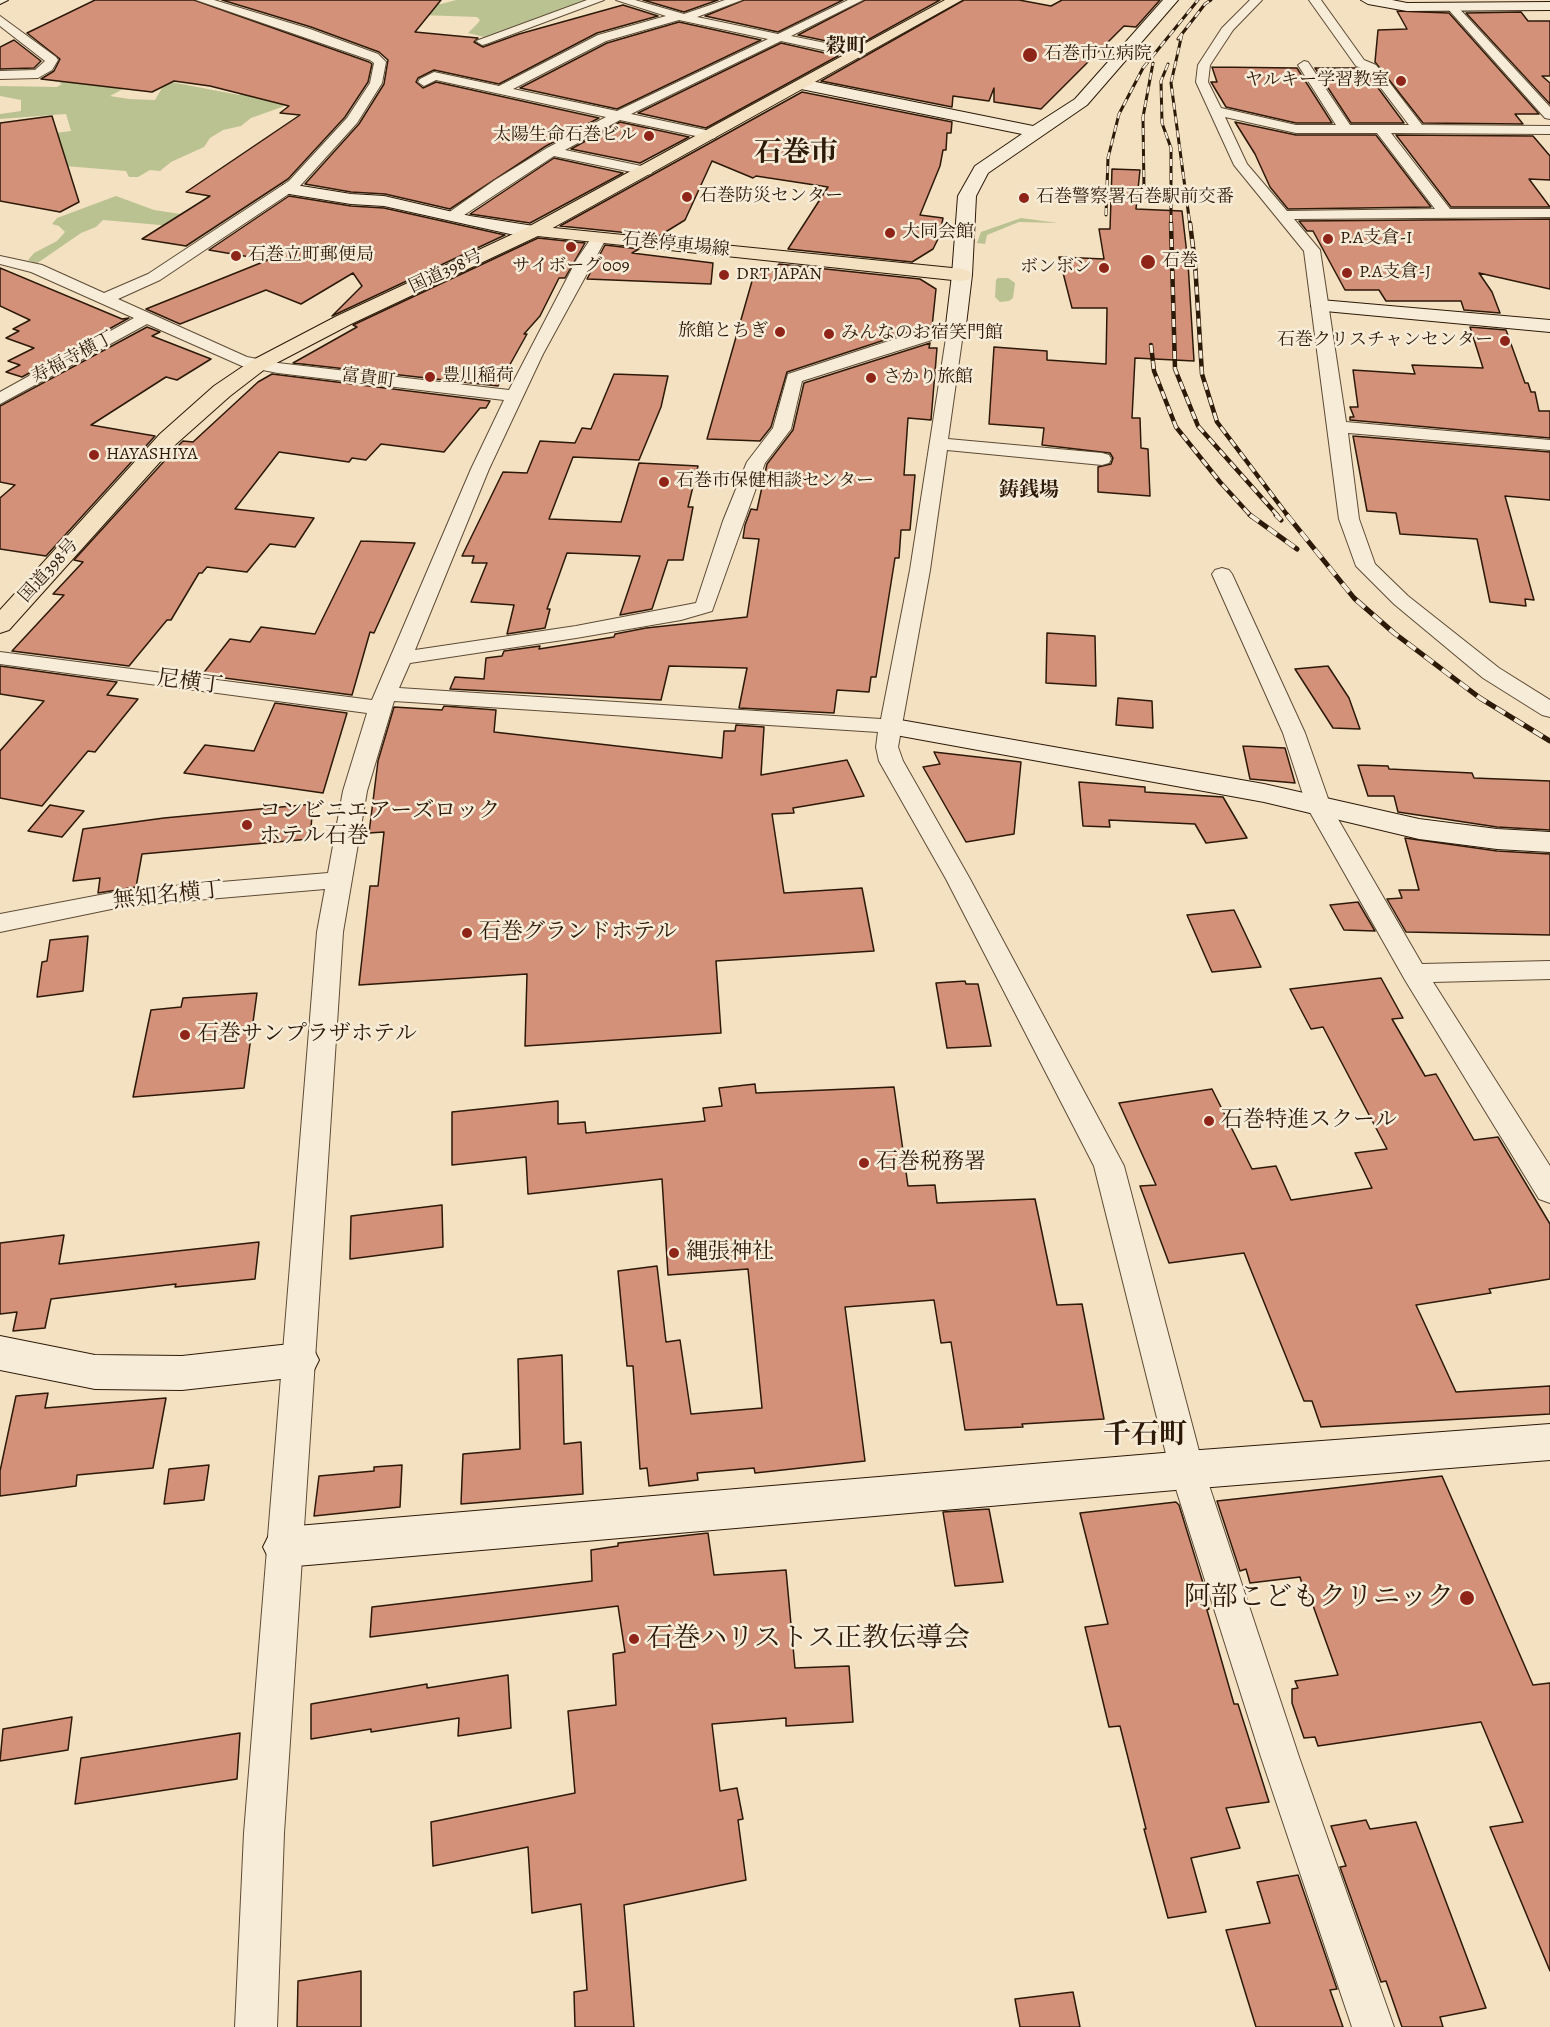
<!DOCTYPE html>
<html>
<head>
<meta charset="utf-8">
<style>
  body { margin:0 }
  canvas { display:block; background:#f3e1c1 }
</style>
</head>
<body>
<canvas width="1550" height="2027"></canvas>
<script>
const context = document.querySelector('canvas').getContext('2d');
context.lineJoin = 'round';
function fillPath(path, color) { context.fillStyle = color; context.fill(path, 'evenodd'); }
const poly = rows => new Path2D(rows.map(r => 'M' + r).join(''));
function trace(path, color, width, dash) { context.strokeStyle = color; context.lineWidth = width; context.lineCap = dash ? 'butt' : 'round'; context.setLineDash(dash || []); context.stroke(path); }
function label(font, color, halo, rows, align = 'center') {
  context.font = font + ' Alegreya,"Noto Serif JP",serif'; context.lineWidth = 5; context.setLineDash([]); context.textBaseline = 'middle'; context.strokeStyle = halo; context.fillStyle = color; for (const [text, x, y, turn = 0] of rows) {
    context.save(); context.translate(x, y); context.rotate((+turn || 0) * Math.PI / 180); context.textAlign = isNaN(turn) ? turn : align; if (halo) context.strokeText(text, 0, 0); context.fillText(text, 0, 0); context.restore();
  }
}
fillPath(poly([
  [456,0,589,0,484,37,468,33,478,23,480,20,477,17,421,15,413,6,441,4],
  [313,68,317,79,282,107,251,118,241,126,223,130,210,138,204,147,171,162,160,171,150,170,138,177,129,177,126,171,53,165,0,140,71,131,66,114,0,119,0,114,21,111,21,100,0,96,0,86,57,87,62,84,59,83,83,70,138,81,110,96,129,99,155,100,162,88,171,82,239,95],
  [116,196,154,210,194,216,171,226,103,220,96,227,81,233,36,264,28,260,34,253,57,241,65,232,59,226,52,224,57,218],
  [1021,218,1058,223,1019,222,987,235,985,244,977,243,981,232],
  [998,278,1008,278,1015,283,1013,298,1009,301,1000,302,995,297,996,280]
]), '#bbc292');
const building = poly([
  [95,0,194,0,369,62,372,64,368,82,345,117,288,179,186,246,142,239,210,196,186,192,300,115,280,113,289,106,210,86,174,81,152,92,41,79,54,71,60,59,27,33,95,0],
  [222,0,441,0,415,32,478,38,474,42,483,47,519,34,623,5,658,16,597,33,499,84,434,70,418,78,416,82,423,88,436,82,599,118,546,146,450,209,385,194,351,192,305,184,359,124,384,84,388,60,379,52,311,27,222,0],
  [643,0,718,0,684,12,643,0],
  [744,0,843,0,778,32,705,16,744,0],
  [865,0,940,0,855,47,798,35,865,0],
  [964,0,1019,0,1051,6,1062,0,1160,0,1136,27,1124,26,1041,109,994,102,994,88,989,101,953,96,952,107,821,81,964,0],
  [1397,11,1449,13,1539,114,1515,114,1523,124,1423,123,1375,62,1378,30,1407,29,1397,11],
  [1521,12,1528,21,1550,21,1550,76,1542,76,1550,83,1550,104,1466,13,1521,12],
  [679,22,761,40,617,109,520,88,607,43,679,22],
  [14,40,41,61,34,68,0,69,0,47,14,40],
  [781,43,838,56,706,128,638,113,781,43],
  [1212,67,1297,68,1332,123,1296,123,1226,107,1211,82,1217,82,1212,67],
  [1315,68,1356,68,1367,73,1404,123,1351,123,1315,68],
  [802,92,952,122,951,133,947,133,946,150,943,150,940,166,920,215,943,218,940,235,933,249,912,262,788,249,828,187,756,176,753,178,712,161,685,220,659,236,560,226,802,92],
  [52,116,79,202,60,212,0,201,0,123,52,116],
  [620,122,689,137,640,163,571,149,620,122],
  [1235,122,1296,135,1376,135,1431,207,1288,209,1270,187,1255,154,1235,122],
  [1396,135,1533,136,1550,156,1550,180,1529,179,1550,207,1451,207,1396,135],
  [554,158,623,173,530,223,470,214,554,158],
  [1112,169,1140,170,1136,209,1182,211,1188,263,1194,361,1135,358,1132,418,1140,418,1141,448,1148,449,1150,496,1098,492,1098,467,1111,464,1113,458,1110,453,1042,445,1044,428,989,424,994,347,1047,351,1047,360,1106,364,1107,308,1072,308,1059,257,1104,259,1099,229,1110,229,1112,169],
  [289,196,351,206,384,208,505,235,332,316,362,286,353,273,301,304,266,290,180,324,146,309,268,260,209,250,289,196],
  [1550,219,1550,289,1479,273,1492,292,1500,313,1464,310,1461,301,1386,301,1379,290,1345,290,1313,231,1307,231,1299,221,1550,219],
  [538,238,585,243,565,278,559,278,540,316,524,334,527,334,498,386,293,363,357,327,353,325,538,238],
  [605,245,639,249,632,253,713,263,711,284,587,279,605,245],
  [779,264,920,279,936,289,932,327,909,332,787,372,771,427,760,441,707,439,756,267,775,269,779,264],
  [0,268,122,319,129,318,22,377,6,372,20,365,8,361,34,348,6,338,19,331,13,329,30,320,0,306,0,268],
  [147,327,160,332,152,336,211,359,177,380,166,377,91,425,155,436,46,556,0,549,0,498,15,485,0,482,0,406,147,327],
  [1470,327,1506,330,1525,383,1528,383,1531,392,1535,392,1539,411,1550,411,1550,438,1350,420,1350,417,1354,417,1350,407,1358,407,1353,370,1415,374,1412,365,1483,368,1470,327],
  [930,343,929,348,937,348,931,420,908,418,904,475,915,475,910,530,901,530,899,558,895,558,876,677,871,677,869,692,837,690,834,713,739,708,747,668,669,666,661,700,450,689,455,677,484,679,486,658,502,656,504,651,540,646,539,649,614,637,615,634,646,628,747,617,759,539,743,538,745,525,751,509,757,510,767,464,793,430,804,383,930,343],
  [272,374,490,401,486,408,480,408,444,452,381,444,366,460,352,458,349,462,279,452,235,509,314,518,295,547,270,544,247,572,207,567,202,573,199,573,171,620,167,620,129,666,12,651,64,595,53,594,83,562,74,560,178,446,183,441,193,442,258,382,272,374],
  [614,374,668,376,661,407,639,460,573,457,549,519,621,522,639,463,698,466,688,507,693,507,683,560,668,560,652,609,620,615,640,556,567,553,547,609,550,609,545,628,507,634,514,605,471,602,487,563,472,563,474,556,462,556,503,472,527,473,540,441,575,443,582,428,591,429,614,374],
  [1353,436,1550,452,1550,500,1505,496,1534,600,1525,599,1526,606,1490,602,1477,539,1400,534,1396,513,1367,511,1353,436],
  [361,541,415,543,374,633,370,632,352,695,202,675,230,639,250,642,261,627,315,634,361,541],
  [1047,633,1095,636,1096,686,1046,683,1047,633],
  [0,666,117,682,107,695,138,699,95,752,88,751,42,806,0,798,0,751,44,701,0,694,0,666],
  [1328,666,1349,698,1360,729,1333,728,1295,669,1328,666],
  [1118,698,1152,701,1153,728,1116,725,1118,698],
  [275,703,347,713,323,793,184,773,205,745,254,751,275,703],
  [444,706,496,710,494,732,722,758,724,731,735,731,736,725,764,727,761,775,847,760,864,796,793,808,794,813,772,814,784,893,862,888,874,951,716,961,721,1033,525,1046,527,974,359,985,370,886,378,886,384,832,369,833,378,761,394,707,442,710,444,706],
  [1243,746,1285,748,1295,783,1250,779,1243,746],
  [934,752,1021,762,1014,834,966,842,923,767,940,764,934,752],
  [1358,765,1388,766,1389,769,1472,773,1474,778,1550,781,1550,830,1497,827,1398,812,1394,796,1368,796,1358,765],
  [1079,782,1145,787,1145,792,1223,797,1247,838,1206,843,1195,824,1109,820,1110,827,1083,826,1079,782],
  [313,804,310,839,142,854,136,887,98,893,100,878,73,881,83,829,164,818,313,804],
  [50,805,84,811,62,837,28,831,50,805],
  [1405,838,1497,851,1550,854,1550,935,1406,932,1387,899,1402,898,1399,890,1419,890,1405,838],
  [1358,902,1375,931,1344,930,1330,905,1358,902],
  [1234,910,1261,967,1212,972,1187,915,1234,910],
  [88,936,83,991,37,997,42,962,47,961,50,940,88,936],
  [1381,978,1403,1018,1392,1019,1425,1076,1436,1074,1474,1140,1498,1137,1550,1224,1550,1279,1489,1289,1491,1293,1416,1305,1456,1392,1550,1386,1550,1414,1321,1427,1312,1401,1304,1401,1244,1253,1169,1263,1140,1186,1156,1185,1119,1103,1212,1089,1252,1169,1276,1166,1291,1200,1372,1188,1355,1153,1387,1149,1323,1027,1311,1029,1290,989,1381,978],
  [965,981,966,984,978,984,991,1046,947,1048,936,983,965,981],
  [257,993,244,1088,133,1097,151,1010,181,1007,183,998,257,993],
  [755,1084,756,1093,894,1087,908,1186,935,1185,937,1203,1035,1199,1057,1305,1082,1304,1104,1419,1022,1424,1023,1427,965,1430,951,1342,941,1343,934,1300,845,1307,865,1461,755,1473,754,1468,697,1473,698,1480,649,1486,647,1468,640,1469,633,1366,627,1366,618,1271,657,1266,666,1342,680,1340,691,1414,762,1408,748,1269,668,1275,662,1179,528,1194,526,1157,452,1165,452,1112,558,1101,558,1124,585,1122,586,1133,705,1121,703,1108,722,1106,719,1088,755,1084],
  [442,1205,443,1247,350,1259,351,1216,442,1205],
  [64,1235,59,1264,259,1242,255,1279,175,1287,176,1284,51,1299,45,1328,13,1331,17,1312,0,1314,0,1243,64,1235],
  [562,1355,564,1444,581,1442,583,1494,461,1504,463,1454,520,1449,518,1359,562,1355],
  [48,1393,45,1408,166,1398,153,1468,77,1475,76,1486,0,1496,0,1471,16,1396,48,1393],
  [209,1465,204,1500,164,1504,169,1469,209,1465],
  [402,1465,400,1507,314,1516,319,1476,374,1471,374,1467,402,1465],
  [1442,1476,1533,1685,1550,1683,1550,1971,1490,1827,1523,1822,1481,1722,1318,1746,1315,1737,1304,1738,1292,1703,1292,1689,1298,1688,1295,1681,1338,1675,1311,1600,1307,1600,1300,1577,1250,1583,1246,1569,1240,1571,1217,1501,1442,1476],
  [1176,1502,1179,1505,1203,1583,1201,1583,1209,1609,1207,1610,1234,1704,1238,1704,1269,1802,1226,1808,1240,1848,1191,1858,1206,1912,1168,1918,1144,1829,1146,1829,1120,1726,1109,1727,1085,1627,1108,1624,1080,1513,1176,1502],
  [989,1509,1003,1582,955,1586,943,1512,989,1509],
  [708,1533,714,1575,786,1570,795,1668,849,1666,853,1722,786,1726,786,1718,712,1724,720,1791,737,1788,743,1819,738,1820,746,1880,624,1905,634,2027,575,2027,574,1992,587,1990,581,1904,532,1913,528,1847,433,1866,431,1822,575,1793,568,1711,616,1705,613,1654,625,1652,618,1606,370,1637,372,1607,592,1581,591,1550,618,1546,618,1543,708,1533],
  [508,1675,511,1728,458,1736,459,1718,371,1732,371,1729,311,1739,311,1704,427,1684,427,1688,508,1675],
  [72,1717,68,1750,0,1761,3,1729,72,1717],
  [240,1733,237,1779,75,1804,81,1758,240,1733],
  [1366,1820,1370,1829,1416,1822,1486,2008,1440,2017,1443,2027,1402,2027,1386,1981,1381,1982,1340,1867,1346,1866,1331,1826,1366,1820],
  [1298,1875,1337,1989,1330,1990,1343,2027,1256,2027,1226,1930,1270,1923,1257,1882,1298,1875],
  [361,1971,361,2027,297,2027,298,1981,361,1971],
  [1073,1992,1080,2027,1020,2027,1015,1999,1073,1992]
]);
fillPath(building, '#d39179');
trace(building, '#2d1908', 1.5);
const street = poly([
  [196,0,214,0,310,29,378,54,386,62,382,83,357,123,299,187,160,280,118,299,247,357,278,363,509,390,577,259,594,234,604,234,607,237,543,354,489,469,415,650,576,626,696,603,723,521,747,462,773,428,788,374,910,334,938,328,955,328,963,333,948,439,1102,453,1109,455,1111,459,1109,463,1102,465,947,450,930,570,898,747,903,761,970,879,1124,1166,1204,1470,1299,1757,1394,2027,1352,2027,1261,1757,1170,1470,1094,1166,946,879,879,761,876,747,878,732,394,701,367,791,343,932,284,1833,277,2027,235,2027,244,1833,317,932,325,889,126,906,0,932,0,914,126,890,328,873,343,791,367,713,0,664,0,652,372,700,471,469,504,400,278,373,242,366,147,324,0,404,0,392,134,318,31,272,0,264,0,256,42,265,104,293,148,274,289,181,347,118,370,83,374,63,370,60,196,0],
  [938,338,946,338,910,570,881,719,399,688,410,663,576,638,681,620,712,611,765,463,791,429,802,381,938,338],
  [587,0,604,0,486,44,482,45,476,41,587,0],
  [616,0,635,0,684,14,725,0,742,0,697,17,778,34,848,0,863,0,791,36,860,50,866,54,860,58,781,41,631,114,715,132,717,135,715,138,710,139,620,120,565,150,651,168,653,171,651,174,646,175,554,156,458,219,448,219,446,216,448,213,495,180,547,148,606,117,436,80,424,86,418,82,420,79,434,72,499,86,598,35,666,16,616,0],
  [679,20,768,39,617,111,513,89,606,41,679,20],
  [1250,0,1262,0,1233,30,1210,65,1208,82,1221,108,1296,125,1336,125,1298,65,1304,61,1308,62,1350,125,1409,125,1368,71,1356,66,1309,0,1321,0,1364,60,1376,65,1422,125,1550,126,1550,134,1391,133,1450,209,1550,209,1550,217,1294,219,1320,250,1346,422,1550,440,1550,450,1348,433,1359,519,1375,564,1408,596,1499,668,1550,700,1550,717,1542,715,1483,678,1394,604,1356,566,1339,519,1304,251,1234,165,1196,82,1198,65,1222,28,1250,0],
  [1225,117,1296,133,1377,133,1435,209,1287,211,1247,164,1225,117],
  [1452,4,1456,5,1550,107,1550,119,1545,118,1448,9,1446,7,1452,4],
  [0,16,56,57,58,60,52,70,38,78,0,79,0,71,35,70,45,61,0,26,0,16],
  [1222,568,1229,570,1232,574,1305,733,1331,807,1422,964,1550,961,1550,979,1433,982,1550,1166,1550,1203,1539,1199,1405,980,1307,807,1283,733,1212,574,1215,570,1222,568]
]);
const secondary = poly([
  [0,0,8,0,0,4,0,0],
  [1163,0,1178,0,1087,105,988,173,976,196,972,275,965,333,962,337,948,337,945,333,952,275,958,196,975,166,1022,134,801,89,793,84,801,79,1033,126,1075,99,1163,0],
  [1361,0,1392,0,1407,3,1550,2,1550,10,1407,11,1368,4,1361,0],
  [289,184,351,194,384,196,470,216,534,226,540,227,543,231,540,235,534,236,510,234,384,206,351,204,283,193,280,189,283,185,289,184],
  [1321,300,1550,320,1550,332,1314,310,1311,306,1314,302,1321,300],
  [889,718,1264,784,1419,819,1497,829,1550,832,1550,852,1497,849,1419,839,1264,802,879,732,875,726,879,720,889,718],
  [0,1336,95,1355,182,1356,299,1343,313,1348,319,1360,313,1372,299,1377,182,1390,95,1389,0,1370,0,1336],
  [1550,1424,1550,1460,1187,1489,285,1567,270,1561,263,1547,270,1533,285,1527,1187,1451,1550,1424]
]);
const primary = poly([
  [534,226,962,269,969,271,972,275,969,279,962,281,528,235,525,231,528,227,534,226]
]);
const highway = poly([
  [945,0,962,0,540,235,351,324,265,369,230,396,176,444,9,630,0,633,0,610,160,434,214,386,251,361,337,316,528,227,945,0]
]);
trace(street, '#5e4b36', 2);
trace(secondary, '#2d1908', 2);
trace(primary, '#2d1908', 2);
trace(highway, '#2d1908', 2);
fillPath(street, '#f7ecd7');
fillPath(secondary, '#f7ecd7');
fillPath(primary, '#f3e1c1');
fillPath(highway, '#f3e1c1');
const railFar2 = poly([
  [1182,34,1171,83,1190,225],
  [1178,39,1205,4,1211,0],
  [1168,64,1161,81,1162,123,1171,148,1171,225],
  [1144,191,1143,117,1153,63],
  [1106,215,1108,158,1119,114,1143,68,1198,0]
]);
const railFar1 = poly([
  [1171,223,1175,369,1198,426,1278,516],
  [1190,223,1195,263,1202,374,1217,422,1288,516],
  [1151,345,1154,371,1176,427,1220,482,1251,516]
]);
const rail = poly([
  [1250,515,1297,549],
  [1276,515,1281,520],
  [1287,515,1354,598,1394,633,1480,698,1550,741]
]);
trace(railFar2, '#2d1908', 3);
trace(railFar1, '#2d1908', 4.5);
trace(rail, '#2d1908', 5);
trace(railFar2, '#f7ecd7', 2, [7]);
trace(railFar1, '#f7ecd7', 3, [8]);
trace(rail, '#f7ecd7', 4, [11]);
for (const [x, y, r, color] of [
  [1030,55,8,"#8f2418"],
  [1401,81,6,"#8f2418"],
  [649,136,6,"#8f2418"],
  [687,197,6,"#8f2418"],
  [1024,198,6,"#8f2418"],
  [890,233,6,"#8f2418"],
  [1328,239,6,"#8f2418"],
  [571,247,6,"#8f2418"],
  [236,256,6,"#8f2418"],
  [1148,262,8,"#8f2418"],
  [1104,268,6,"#8f2418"],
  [1347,273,6,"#8f2418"],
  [724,275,6,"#8f2418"],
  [780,332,6,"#8f2418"],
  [829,334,6,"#8f2418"],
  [1505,341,6,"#8f2418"],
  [430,377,6,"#8f2418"],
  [871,378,6,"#8f2418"],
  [94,455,6,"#8f2418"],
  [664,482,6,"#8f2418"],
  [247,825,6,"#8f2418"],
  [467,933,6,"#8f2418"],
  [185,1035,6,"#8f2418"],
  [1209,1121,6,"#8f2418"],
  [864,1163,6,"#8f2418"],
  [674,1253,6,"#8f2418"],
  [1467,1598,8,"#8f2418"],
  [634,1639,6,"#8f2418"]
]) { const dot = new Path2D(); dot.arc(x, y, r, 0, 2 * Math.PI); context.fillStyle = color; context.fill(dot); trace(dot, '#f7ecd7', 2); }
label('18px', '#2d1908', '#f7ecd7', [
  ["石巻市立病院",1044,55],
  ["ヤルキー学習教室",1389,81,"right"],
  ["太陽生命石巻ビル",637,136,"right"],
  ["石巻防災センター",699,197],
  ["石巻警察署石巻駅前交番",1036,198],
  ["大同会館",902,233],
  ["P.A支倉-I",1340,239],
  ["石巻立町郵便局",248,256],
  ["石巻",1162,262],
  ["サイボーグ009",571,267,"center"],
  ["ボンボン",1092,268,"right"],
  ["P.A支倉-J",1359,273],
  ["DRT JAPAN",736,275],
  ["旅館とちぎ",768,332,"right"],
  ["みんなのお宿笑門館",841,334],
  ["石巻クリスチャンセンター",1493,341,"right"],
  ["豊川稲荷",442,377],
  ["さかり旅館",883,378],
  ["HAYASHIYA",106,455],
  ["石巻市保健相談センター",676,482]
], 'left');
label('18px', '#2d1908', '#f7ecd7', [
  ["石巻停車場線",676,245,6],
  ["国道398号",446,272,-25],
  ["寿福寺横丁",73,358,-28],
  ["富貴町",368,379,7],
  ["国道398号",49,571,-48]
]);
label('bold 20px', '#2d1908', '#f7ecd7', [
  ["穀町",846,47],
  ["鋳銭場",1029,491]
]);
label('22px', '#2d1908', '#f7ecd7', [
  ["尼横丁",190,683,7],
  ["無知名横丁",168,896,-6]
]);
label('22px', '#2d1908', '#f7ecd7', [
  ["コンビニエアーズロック",259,812],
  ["ホテル石巻",259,837],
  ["石巻グランドホテル",479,933],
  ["石巻サンプラザホテル",197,1035],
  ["石巻特進スクール",1221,1121],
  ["石巻税務署",876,1163],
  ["縄張神社",686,1253]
], 'left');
label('27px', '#2d1908', '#f7ecd7', [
  ["阿部こどもクリニック",1454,1598],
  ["石巻ハリストス正教伝導会",646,1639,"left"]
], 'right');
label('bold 28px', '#2d1908', '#f7ecd7', [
  ["石巻市",796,154]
]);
label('bold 28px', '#2d1908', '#f7ecd7', [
  ["千石町",1145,1436]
]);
</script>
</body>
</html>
